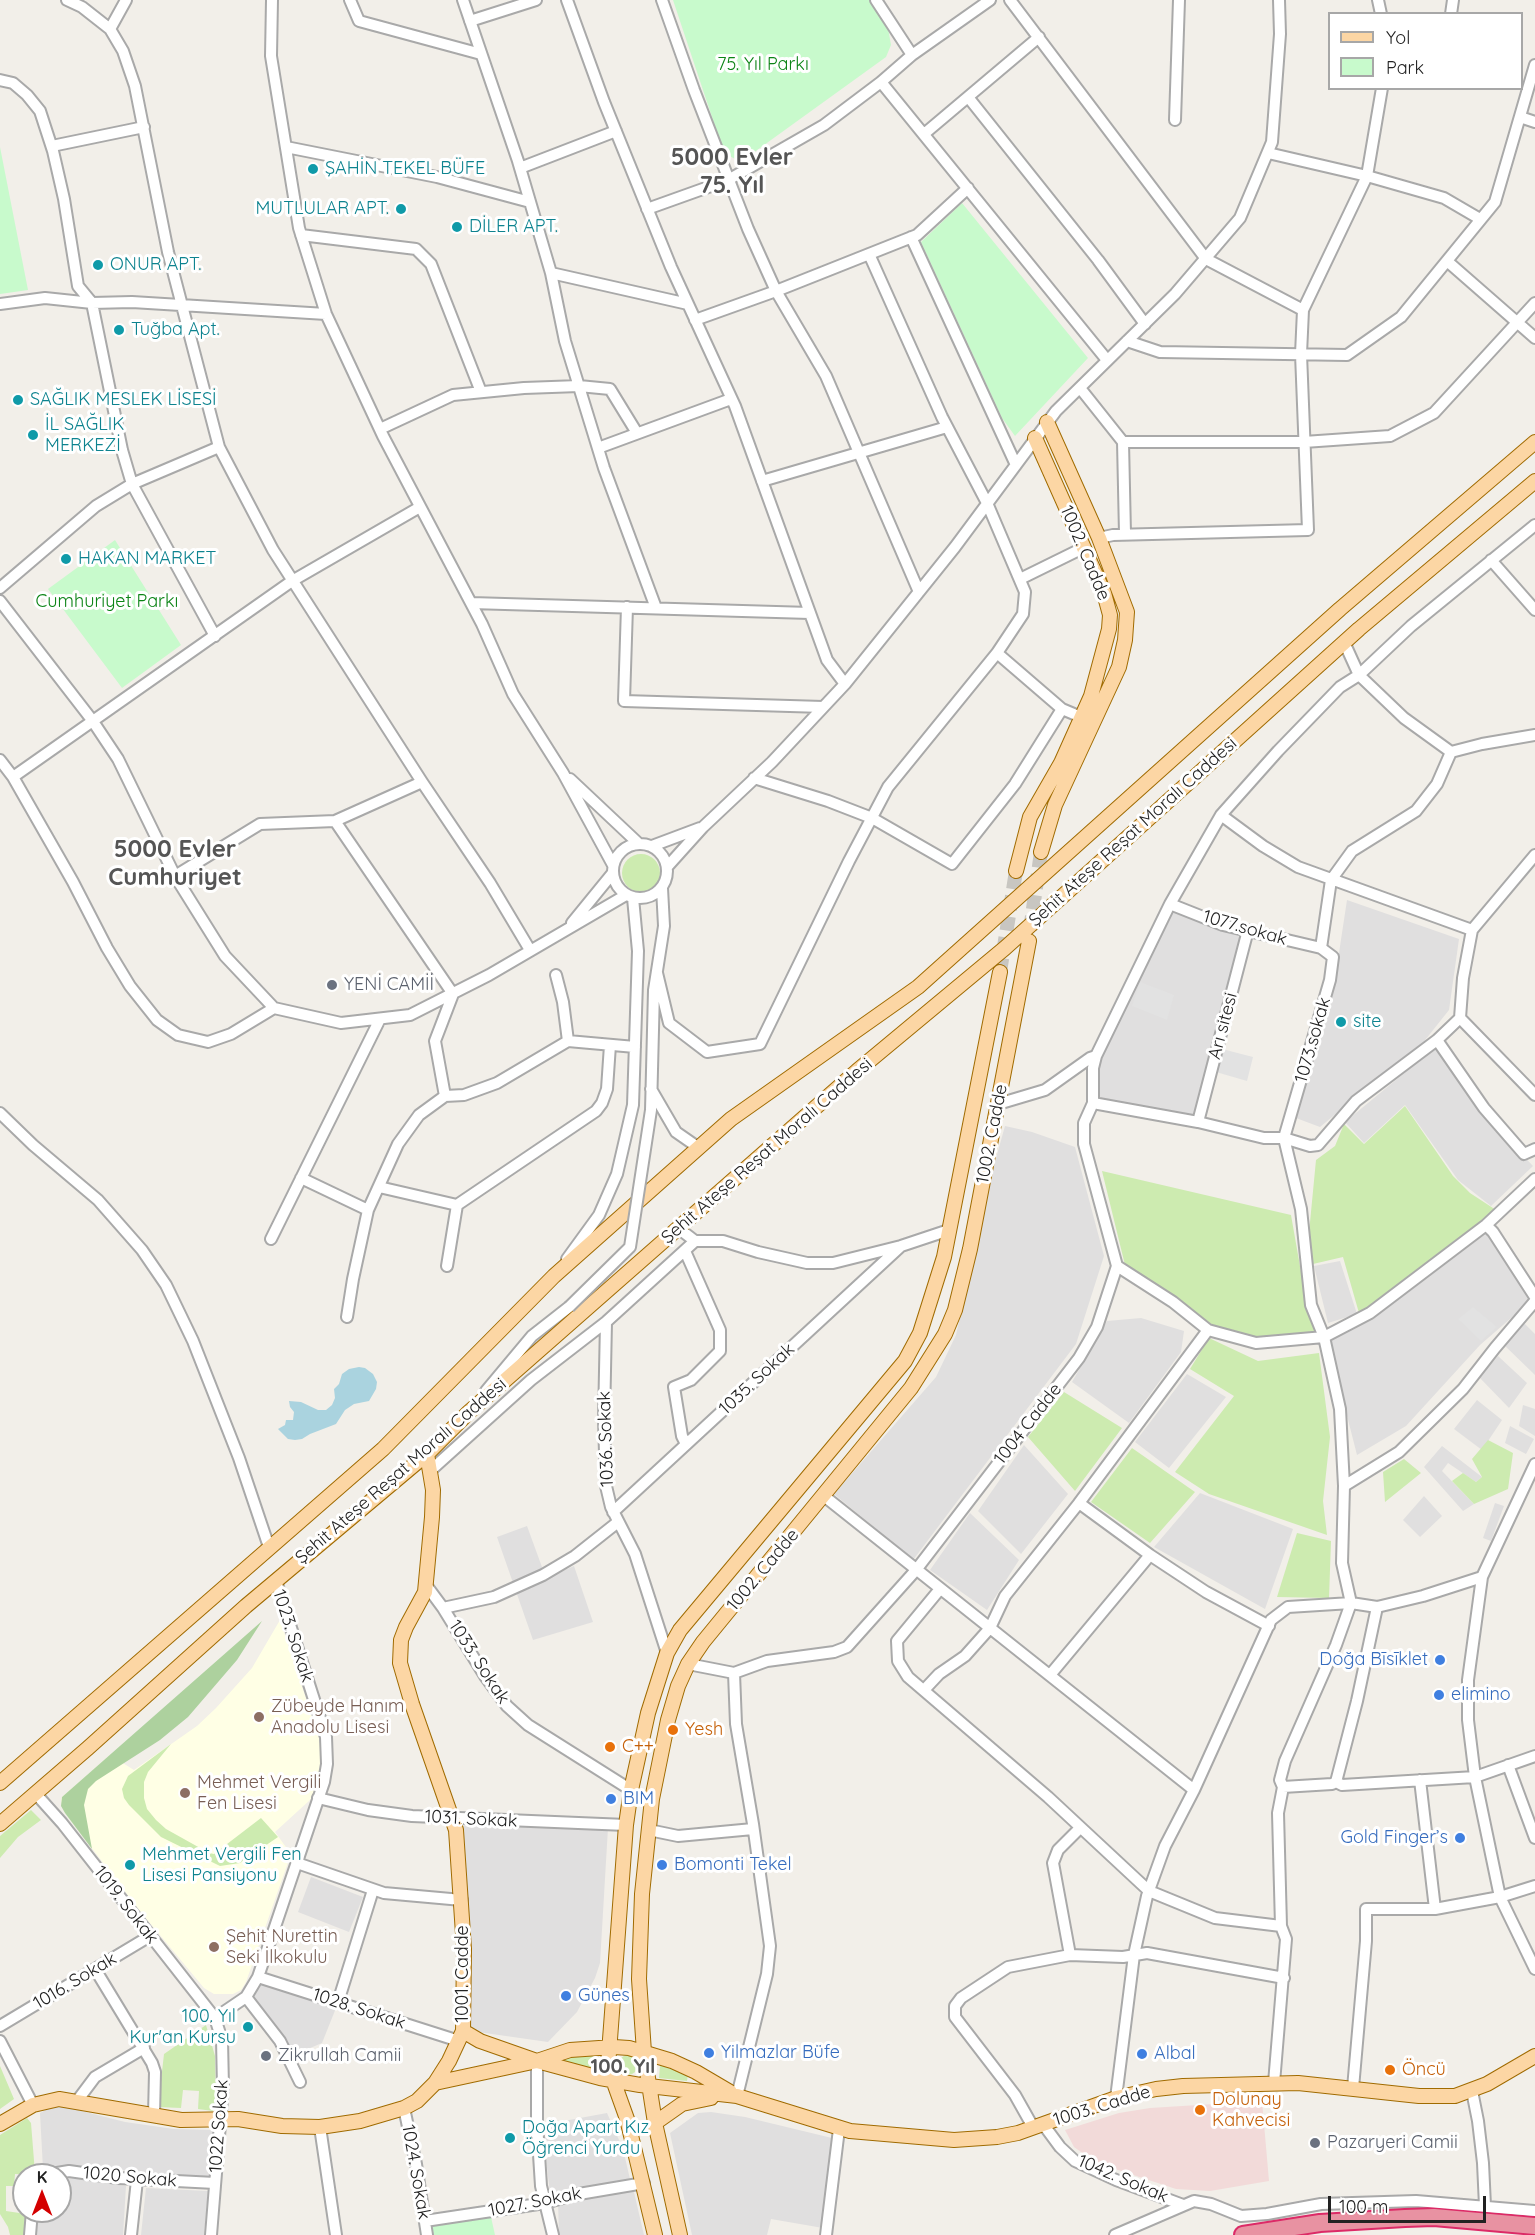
<!DOCTYPE html>
<html>
<head>
<meta charset="utf-8">
<style>
  body { margin:0 }
  #map { position:relative; width:1535px; height:2235px; overflow:hidden; background:#f2efe9; font-family:Quicksand,sans-serif }
  canvas { display:block }
  .legend { position:absolute; left:1328px; top:12px; width:195px; height:78px; box-sizing:border-box; background:#fff; border:2px solid #a7a7a7; margin:0; padding:8px 10px; list-style:none; font-size:18px; color:#222 }
  .legend li { display:flex; align-items:center; gap:12px; height:30px }
  .legend b { width:30px; border:2px solid #a7a7a7 }
  .north { position:absolute; left:12px; top:2163px; width:60px; height:60px; box-sizing:border-box; background:#fff; border:2px solid #a7a7a7; border-radius:50%; rotate:0deg; font-size:16px; font-weight:700; line-height:24px; text-align:center; color:#222 }
  .north::after { content:''; display:block; margin:auto; width:21px; height:27px; background:#d40000; clip-path:polygon(50% 0,100% 100%,50% 72%,0 100%) }
  .scale { position:absolute; left:1328px; top:2196px; width:158px; height:27px; box-sizing:border-box; border:3px solid #222; border-top:0; padding-left:8px; font-size:18px; line-height:21px; white-space:nowrap; color:#222; -webkit-text-stroke:4px #fff; paint-order:stroke }
</style>
</head>
<body>
<div id="map">
<canvas width="1535" height="2235"></canvas>
<ul class="legend">
<li><b style="height:8px;background:#fcd6a4"></b>Yol</li>
<li><b style="height:16px;background:#c8facc"></b>Park</li>
</ul>
<div class="north">K</div>
<div class="scale">100 m</div>
</div>
<script>
const context = document.querySelector('canvas').getContext('2d');
context.lineJoin = 'round';
function fillPath(path, color) { context.fillStyle = color; context.fill(path, 'evenodd'); }
const poly = rows => new Path2D(rows.map(r => 'M' + r).join(''));
function trace(path, color, width, dash) { context.strokeStyle = color; context.lineWidth = width; context.lineCap = dash ? 'butt' : 'round'; context.setLineDash(dash || []); context.stroke(path); }
function label(font, color, halo, rows, align = 'center') {
  context.font = font + ' Quicksand,sans-serif'; context.lineWidth = 6; context.setLineDash([]); context.textBaseline = 'middle'; context.strokeStyle = halo; context.fillStyle = color; for (const [text, x, y, turn = 0] of rows) {
    context.save(); context.translate(x, y); context.rotate((+turn || 0) * Math.PI / 180); context.textAlign = isNaN(turn) ? turn : align; if (halo) context.strokeText(text, 0, 0); context.fillText(text, 0, 0); context.restore();
  }
}
fillPath(poly([
  [1347,900,1459,939,1449,1010,1418,1049,1391,1068,1320,1127,1296,1118,1316,1040,1334,986],
  [1170,904,1248,930,1198,1122,1093,1103,1093,1068],
  [1437,1046,1494,1125,1533,1166,1491,1206,1458,1180,1405,1105,1364,1143,1345,1122],
  [1005,1126,1032,1132,1075,1147,1104,1256,1076,1344,913,1560,834,1494,936,1377,956,1335,977,1240,984,1201],
  [1485,1228,1533,1299,1480,1345,1406,1426,1357,1455,1327,1337],
  [1340,1261,1357,1314,1328,1323,1314,1266],
  [1141,1318,1184,1331,1181,1352,1129,1423,1072,1382,1107,1321],
  [1522,1321,1535,1334,1535,1375,1503,1344],
  [1498,1356,1527,1383,1509,1408,1479,1377],
  [1187,1374,1226,1397,1169,1468,1135,1442],
  [1477,1400,1502,1420,1482,1450,1454,1429],
  [1523,1405,1535,1409,1535,1436,1519,1426],
  [1510,1426,1534,1439,1526,1454,1505,1443],
  [1024,1445,1068,1494,1021,1554,978,1511],
  [1442,1446,1482,1477,1476,1482,1448,1463,1442,1471,1474,1504,1463,1511,1424,1467],
  [1200,1493,1293,1529,1265,1609,1154,1547],
  [1424,1496,1442,1516,1420,1537,1403,1520],
  [1495,1503,1504,1506,1491,1541,1483,1538],
  [970,1513,1019,1560,987,1610,930,1570],
  [527,1526,546,1578,574,1566,593,1622,533,1640,497,1537],
  [459,1826,608,1828,600,1963,595,1978,577,2012,548,2042,471,2031,471,1938],
  [311,1877,363,1897,349,1932,298,1912],
  [262,1982,336,2008,322,2043,296,2054,251,1998],
  [62,2106,125,2122,174,2129,214,2130,211,2177,62,2166,43,2169,40,2113,49,2108],
  [711,2112,745,2117,832,2138,823,2228,771,2219,767,2235,692,2235,670,2133,698,2113],
  [607,2113,623,2149,630,2179,550,2193,542,2125],
  [71,2178,126,2186,123,2235,36,2235,39,2211,60,2211,60,2179],
  [146,2188,208,2191,204,2235,141,2235],
  [633,2188,644,2235,559,2235,558,2202]
]), '#e0dfdf');
fillPath(poly([
  [1262,2101,1269,2181,1210,2191,1176,2189,1109,2167,1091,2159,1074,2147,1065,2130,1119,2113,1150,2108]
]), '#f2dad9');
fillPath(poly([
  [280,1620,319,1738,323,1764,321,1781,310,1800,275,1832,291,1854,246,1982,241,1990,233,1994,214,1994,204,1988,140,1911,65,1813,61,1801,62,1797,110,1755,134,1770,197,1726,216,1708,252,1668]
]), '#ffffe5');
fillPath(poly([
  '622 873a19 19 0 1 1 38 0a19 19 0 1 1-38 0Z',
  [1405,1106,1453,1176,1470,1193,1496,1210,1457,1240,1431,1262,1359,1313,1343,1257,1313,1264,1308,1243,1316,1160,1335,1146,1344,1124,1364,1144],
  [1102,1171,1291,1215,1307,1306,1317,1332,1255,1337,1217,1328,1125,1265],
  [1209,1338,1258,1361,1319,1353,1330,1437,1323,1501,1327,1535,1209,1494,1175,1472,1234,1396,1190,1369],
  [1064,1392,1122,1428,1075,1491,1028,1437],
  [1488,1440,1513,1453,1508,1489,1474,1504,1452,1481,1463,1473,1476,1482,1482,1477,1472,1459],
  [1132,1448,1195,1492,1150,1543,1091,1502],
  [1404,1459,1421,1473,1385,1502,1383,1472],
  [1297,1533,1331,1541,1329,1598,1277,1597],
  [171,1744,148,1772,144,1782,144,1798,147,1809,156,1820,166,1829,209,1853,214,1854,261,1818,278,1837,240,1863,220,1866,161,1837,129,1805,124,1798,122,1789,128,1776],
  [31,1810,41,1820,18,1837,0,1858,0,1836],
  [206,2025,215,2056,216,2098,213,2111,198,2109,199,2091,183,2090,181,2108,158,2107,164,2054],
  '618 2065a10 10 0 1 1 20 0a10 10 0 1 1-20 0Z',
  [594,2055,595,2068,563,2064,563,2057],
  [660,2065,688,2075,687,2081,659,2078],
  [0,2066,14,2099,0,2109],
  [27,2118,31,2123,35,2173,33,2175,15,2174,14,2186,6,2186,6,2211,26,2214,25,2235,10,2235,8,2227,0,2214,0,2135]
]), '#cdebb0');
fillPath(poly([
  [262,1621,237,1660,188,1717,160,1740,96,1781,88,1789,84,1805,92,1849,65,1813,61,1806,62,1797]
]), '#add19e');
fillPath(poly([
  [673,0,870,0,888,28,891,45,886,57,753,153,737,160,724,153],
  [0,147,28,290,0,294],
  [962,203,1088,358,1015,436,1002,418,921,242],
  [115,540,181,645,122,688,48,589],
  [491,2217,495,2235,434,2235,432,2226]
]), '#c8facc');
fillPath(poly([
  [1140,982,1174,995,1167,1020,1132,1006],
  [1222,1049,1253,1057,1247,1081,1216,1072],
  [1473,1307,1497,1327,1481,1341,1458,1319]
]), '#e2e2e2');
fillPath(poly([
  [359,1367,365,1368,373,1374,377,1382,376,1389,369,1401,354,1404,345,1410,336,1424,310,1434,302,1439,295,1440,288,1439,278,1429,285,1425,286,1420,293,1420,294,1412,290,1407,289,1401,301,1402,318,1410,326,1410,332,1405,335,1398,334,1389,339,1384,342,1374,349,1369]
]), '#aad3df');
trace(poly([
  [1030,930,1041,852],
  [1000,972,1016,871]
]), '#c8c6c1', 14, [14, 7]);
const minor = poly([
  [67,0,82,7,110,29,123,51,135,86,168,252,219,447,273,550,422,782,490,883,530,950],
  [272,0,271,56,299,228,326,314,383,436,482,624,513,694,563,773,613,865],
  [350,0,359,21,481,54],
  [463,0,518,161,551,273,565,341,604,468,656,608],
  [567,0,604,102,671,267,735,406,827,660,845,684],
  [662,0,694,90,748,229,776,291,826,376,919,592],
  [876,0,912,55],
  [1010,0,1206,259,1303,310],
  [1378,0,1381,14],
  [1451,14,1453,0],
  [470,21,536,0],
  [110,29,126,0],
  [0,80,13,83,27,95,40,111,53,151,64,199,78,286,92,303,122,450,132,484,215,636],
  [881,82,1107,360],
  [968,97,1098,260,1145,324],
  [1520,117,1535,122],
  [1175,120,1179,0],
  [924,134,1039,37],
  [52,146,144,127],
  [286,147,437,177,530,202],
  [1268,153,1367,176,1444,198,1480,219],
  [520,168,616,131],
  [647,209,728,180,824,125,881,82,912,55,990,0],
  [301,235,416,249,431,264,481,392],
  [911,237,1016,465],
  [1447,261,1535,338],
  [551,273,688,304],
  [0,304,45,298,92,303,132,302,326,314],
  [695,320,776,291,917,235,968,188],
  [1127,341,1160,352,1347,355,1401,317,1495,202,1535,65],
  [1080,388,1123,442,1304,442,1390,436,1434,413,1535,303],
  [380,429,453,395,524,388,579,386,610,389,637,433],
  [1123,442,1125,534],
  [598,448,731,399],
  [762,481,947,427],
  [1535,525,1411,626,1359,675,1340,687,1278,751,1221,815,1170,904,1096,1056,1093,1068,1093,1103,1084,1123,1084,1144,1117,1266,1173,1302,1208,1330,1256,1343,1324,1337,1370,1313,1486,1225,1535,1179],
  [1099,538,1113,535,1308,530,1301,354,1303,310,1367,176,1382,88],
  [1491,560,1535,610],
  [1020,579,1083,548],
  [0,588,96,506,132,484,219,447],
  [0,601,92,720,118,759,175,876,225,956,274,1008,341,1023,410,1015,489,975,626,895],
  [471,603,810,613],
  [627,607,624,701,823,707],
  [1344,642,1359,675,1404,718,1451,752],
  [997,653,1062,709,1081,717],
  [1451,752,1482,744,1535,735],
  [0,760,13,777,73,882,107,948,130,986,157,1020,178,1035,208,1042,231,1034,274,1008],
  [13,777,292,581,420,507],
  [754,778,828,801,872,818,952,864,1015,784,1062,709],
  [570,779,638,843],
  [1221,815,1263,846,1298,867,1472,930],
  [335,821,453,994,435,1041,445,1096,419,1115,398,1144,368,1210,353,1279,347,1317],
  '613 871a27 27 0 1 1 54 0a27 27 0 1 1-54 0Z',
  [652,846,700,828],
  [667,867,703,827,772,762,845,684,955,547,1056,411,1175,294,1240,218,1272,142,1280,34,1279,0],
  [175,876,260,824,335,821,422,782],
  [1170,904,1223,925,1321,948,1333,957,1330,980,1284,1138,1301,1209,1311,1305,1324,1337,1340,1409,1344,1486,1342,1563,1351,1603,1336,1645,1285,1761,1280,1780,1283,1787,1278,1813,1281,1926,1286,1939,1274,2083],
  [572,923,612,874],
  [1321,948,1331,880,1352,851,1416,811,1437,784,1451,752],
  [657,973,669,1023,707,1052,760,1044,849,861,888,787,997,653,1023,614,1025,592,987,503,942,417,869,254],
  [556,975,563,1002,568,1041],
  [1460,1018,1535,1095],
  [1437,1040,1484,1108,1524,1154,1535,1149],
  [651,1089,676,1132,699,1148],
  [445,1096,464,1095,497,1083,568,1041,635,1047],
  [1093,1103,1198,1122,1264,1138,1284,1138,1310,1146,1318,1145,1356,1101,1437,1040,1460,1018,1463,978,1472,930,1535,855],
  [998,1104,1045,1090,1090,1058,1096,1056],
  [651,1110,654,990,664,926,662,888],
  [0,1113,33,1145,98,1200,142,1250,166,1285,193,1341,239,1458,269,1547],
  [1198,1122,1248,930],
  [301,1178,368,1210],
  [379,1187,457,1205,596,1111,602,1103,607,1089,610,1045],
  [1486,1225,1493,1232,1535,1297],
  [678,1228,695,1241,723,1241,758,1252,807,1263,833,1263,901,1246,949,1230],
  [271,1239,380,1019],
  [685,1251,720,1330,720,1351,691,1380,674,1387,682,1436,686,1444],
  [567,1259,599,1215,617,1174,633,1105,638,951,633,898],
  [447,1266,457,1205],
  [606,1322,604,1420,606,1486,611,1507,635,1554,667,1653],
  [486,1391,532,1336,569,1307],
  [1535,1464,1482,1577,1468,1680,1468,1720,1475,1777,1500,1897,1535,1969],
  [430,1471,531,1380,606,1322,695,1241],
  [1344,1486,1399,1452,1463,1389,1495,1348,1535,1301],
  [824,1496,1194,1790],
  [1079,1503,1150,1555,1206,1592,1269,1626],
  [613,1512,901,1246],
  [426,1585,443,1608,485,1676,507,1706,528,1725,631,1790],
  [940,1589,897,1641,898,1661,908,1677,1048,1797,1149,1891,1215,1918,1281,1926],
  [443,1608,494,1597,543,1575,575,1556,618,1522],
  [688,1664,734,1673,767,1661,834,1652,847,1647,916,1570,1079,1358,1097,1327,1117,1266],
  [734,1673,736,1724,753,1824,770,1946,767,1974,737,2096],
  [1050,1675,1150,1555],
  [924,1690,939,1674,965,1656,990,1628,1005,1596,1079,1503,1208,1330],
  [1508,1765,1535,1838],
  [1420,1780,1435,1909],
  [1336,1782,1357,1701,1377,1607],
  [1283,1787,1332,1784,1336,1782,1342,1785,1475,1777,1535,1756],
  [36,1794,62,1823,215,2018,222,2040,223,2087,211,2235],
  [318,1798,368,1810,412,1816,626,1825],
  [649,1830,678,1836,753,1829],
  [297,1863,384,1893,462,1900],
  [1070,1955,1053,1863,1058,1850,1080,1828],
  [95,1969,152,2063,155,2072,154,2115],
  [258,1977,459,2041],
  [246,1997,280,2041,300,2082],
  [338,2002,373,1890],
  [215,2018,246,1997,258,1977,324,1782,327,1764,326,1737,276,1581],
  [0,2026,150,1936],
  [0,2041,33,2105],
  [537,2061,537,2123,541,2186,553,2235],
  [1353,2088,1366,1941,1366,1909,1435,1909,1500,1897,1535,1886],
  [1472,2091,1478,2121,1483,2163,1485,2206],
  [1116,2098,1134,1955,1147,1896,1165,1846,1194,1790,1271,1620,1288,1607,1351,1603,1377,1607,1423,1596,1482,1577],
  [77,2101,95,2077,144,2048],
  [404,2108,416,2164,427,2235],
  [1043,2124,1060,2147,1075,2161,1116,2180,1183,2205],
  [320,2127,336,2235],
  [1033,2127,1015,2095,955,2017,955,2006,961,1998,1008,1967,1070,1955,1123,1957,1147,1953,1284,1978],
  [45,2175,69,2171,118,2178,215,2183],
  [425,2221,545,2203,573,2195,644,2183],
  [30,2235,32,2211],
  [131,2235,137,2180],
  [826,2235,839,2129],
  [1115,2235,1194,2201,1211,2204,1241,2216,1267,2214,1321,2204,1416,2201,1535,2211]
]);
const major = poly([
  [1041,852,1055,805,1119,667,1125,640,1127,612,1099,538,1047,422],
  [1016,871,1030,817,1061,763,1091,696,1109,629,1110,615,1104,593,1035,438],
  [0,1783,383,1449,554,1276,731,1119,918,987,1340,609,1535,442],
  [0,1824,88,1748,246,1606,427,1454,469,1412,857,1071,1005,948,1359,629,1535,481],
  [463,2031,480,2041,537,2061,600,2078,640,2085,737,2096,850,2131,954,2140,997,2137,1018,2133,1116,2098,1156,2089,1183,2086,1298,2083,1419,2096,1455,2096,1487,2084,1535,2056],
  [435,2083,537,2061,570,2050,614,2047,629,2048,672,2061,696,2072,730,2092],
  [655,2123,682,2104,711,2098],
  [0,2124,33,2105,59,2099,181,2120,238,2119,282,2126,320,2127,360,2121,404,2108,417,2101,435,2083,449,2061,463,2031,464,1949,456,1830,412,1704,400,1663,401,1640,406,1627,425,1592,432,1517,433,1490,427,1454],
  [655,2235,627,2119,608,2066,626,1825,631,1790,648,1713,667,1653,680,1630,905,1361,920,1333,944,1257,1000,972],
  [680,2235,655,2123,644,2052,639,1979,642,1894,652,1799,668,1720,678,1686,688,1664,703,1642,911,1388,945,1334,955,1310,970,1249,1029,941]
]);
const highway = poly([
  [1243,2235,1320,2223,1405,2218,1434,2217,1535,2226]
]);
trace(minor, '#a9a9a9', 14);
trace(major, '#a06b00', 16);
trace(highway, '#dc2a67', 20);
trace(minor, '#fff', 10);
trace(major, '#fcd6a4', 14);
trace(highway, '#e892a2', 16);
const minorBridge = poly([
  [569,1307,630,1247,651,1110]
]);
trace(minorBridge, '#a9a9a9', 14, []);
trace(minorBridge, '#fff', 10);
for (const [x, y, r, color] of [
  [313,169,6,"#0f9aa8"],
  [401,209,6,"#0f9aa8"],
  [457,227,6,"#0f9aa8"],
  [98,265,6,"#0f9aa8"],
  [119,330,6,"#0f9aa8"],
  [18,400,6,"#0f9aa8"],
  [33,435,6,"#0f9aa8"],
  [66,559,6,"#0f9aa8"],
  [332,985,6,"#6b7280"],
  [1341,1022,6,"#0f9aa8"],
  [1440,1660,6,"#3f7fe0"],
  [1439,1695,6,"#3f7fe0"],
  [259,1717,6,"#8d6e63"],
  [673,1730,6,"#e8710a"],
  [610,1747,6,"#e8710a"],
  [185,1793,6,"#8d6e63"],
  [611,1799,6,"#3f7fe0"],
  [1460,1838,6,"#3f7fe0"],
  [130,1865,6,"#0f9aa8"],
  [662,1865,6,"#3f7fe0"],
  [214,1947,6,"#8d6e63"],
  [566,1996,6,"#3f7fe0"],
  [248,2027,6,"#0f9aa8"],
  [709,2053,6,"#3f7fe0"],
  [1142,2054,6,"#3f7fe0"],
  [266,2056,6,"#6b7280"],
  [1390,2070,6,"#e8710a"],
  [1200,2110,6,"#e8710a"],
  [510,2138,6,"#0f9aa8"],
  [1315,2143,6,"#6b7280"]
]) { const dot = new Path2D(); dot.arc(x, y, r, 0, 2 * Math.PI); context.fillStyle = color; context.fill(dot); trace(dot, '#fff', 2); }
label('18px', '#0c8416', '#fff', [
  ["75. Yıl Parkı",763,65],
  ["Cumhuriyet Parkı",107,602]
]);
label('18px', '#0d838f', '#fff', [
  ["ŞAHİN TEKEL BÜFE",325,169],
  ["MUTLULAR APT.",389,209,"right"],
  ["DİLER APT.",469,227],
  ["ONUR APT.",110,265],
  ["Tuğba Apt.",131,330],
  ["SAĞLIK MESLEK LİSESİ",30,400],
  ["İL SAĞLIK",45,425],
  ["MERKEZİ",45,446],
  ["HAKAN MARKET",78,559],
  ["site",1353,1022],
  ["Mehmet Vergili Fen",142,1855],
  ["Lisesi Pansiyonu",142,1876],
  ["100. Yıl",236,2017,"right"],
  ["Kur'an Kursu",236,2038,"right"],
  ["Doğa Apart Kız",522,2128],
  ["Öğrenci Yurdu",522,2149]
], 'left');
label('18px', '#222', '#fff', [
  ["1002. Cadde",1085,553,67],
  ["Şehit Ateşe Reşat Moralı Caddesi",1133,832,-42],
  ["1077.sokak",1245,928,16],
  ["Arı sitesi",1223,1026,-75],
  ["1073.sokak",1313,1040,-74],
  ["1002. Cadde",992,1134,-79],
  ["Şehit Ateşe Reşat Moralı Caddesi",767,1151,-41],
  ["1035. Sokak",757,1379,-43],
  ["1004 Cadde",1028,1424,-52],
  ["1036. Sokak",606,1439,-92],
  ["Şehit Ateşe Reşat Moralı Caddesi",401,1471,-41],
  ["1002. Cadde",763,1570,-50],
  ["1023. Sokak",293,1636,72],
  ["1033. Sokak",479,1662,57],
  ["1031. Sokak",471,1819,3],
  ["1019. Sokak",126,1905,52],
  ["1001. Cadde",463,1974,-90],
  ["1016. Sokak",75,1981,-31],
  ["1028. Sokak",359,2009,18],
  ["1003. Cadde",1102,2106,-17],
  ["1022 Sokak",219,2126,-86],
  ["1024. Sokak",416,2172,80],
  ["1020 Sokak",130,2177,5],
  ["1042. Sokak",1123,2179,23],
  ["1027. Sokak",535,2202,-11]
]);
label('18px', '#5b616d', '#fff', [
  ["YENİ CAMİİ",344,985],
  ["Zikrullah Camii",278,2056],
  ["Pazaryeri Camii",1327,2143]
], 'left');
label('18px', '#366cbe', '#fff', [
  ["Doğa Bīsīklet",1428,1660,"right"],
  ["elimino",1451,1695],
  ["BIM",623,1799],
  ["Gold Finger’s",1448,1838,"right"],
  ["Bomonti Tekel",674,1865],
  ["Günes",578,1996],
  ["Yilmazlar Büfe",721,2053],
  ["Albal",1154,2054]
], 'left');
label('18px', '#785e54', '#fff', [
  ["Zübeyde Hanım",271,1707],
  ["Anadolu Lisesi",271,1728],
  ["Mehmet Vergili",197,1783],
  ["Fen Lisesi",197,1804],
  ["Şehit Nurettin",226,1937],
  ["Seki İlkokulu",226,1958]
], 'left');
label('18px', '#c56008', '#fff', [
  ["Yesh",685,1730],
  ["C++",622,1747],
  ["Öncü",1402,2070],
  ["Dolunay",1212,2100],
  ["Kahvecisi",1212,2121]
], 'left');
label('bold 20px', '#555', '#fff', [
  ["100. Yıl",623,2067]
]);
label('bold 24px', '#555', '#fff', [
  ["5000 Evler",732,158],
  ["75. Yıl",732,186],
  ["5000 Evler",175,850],
  ["Cumhuriyet",175,878]
]);
</script>
</body>
</html>
